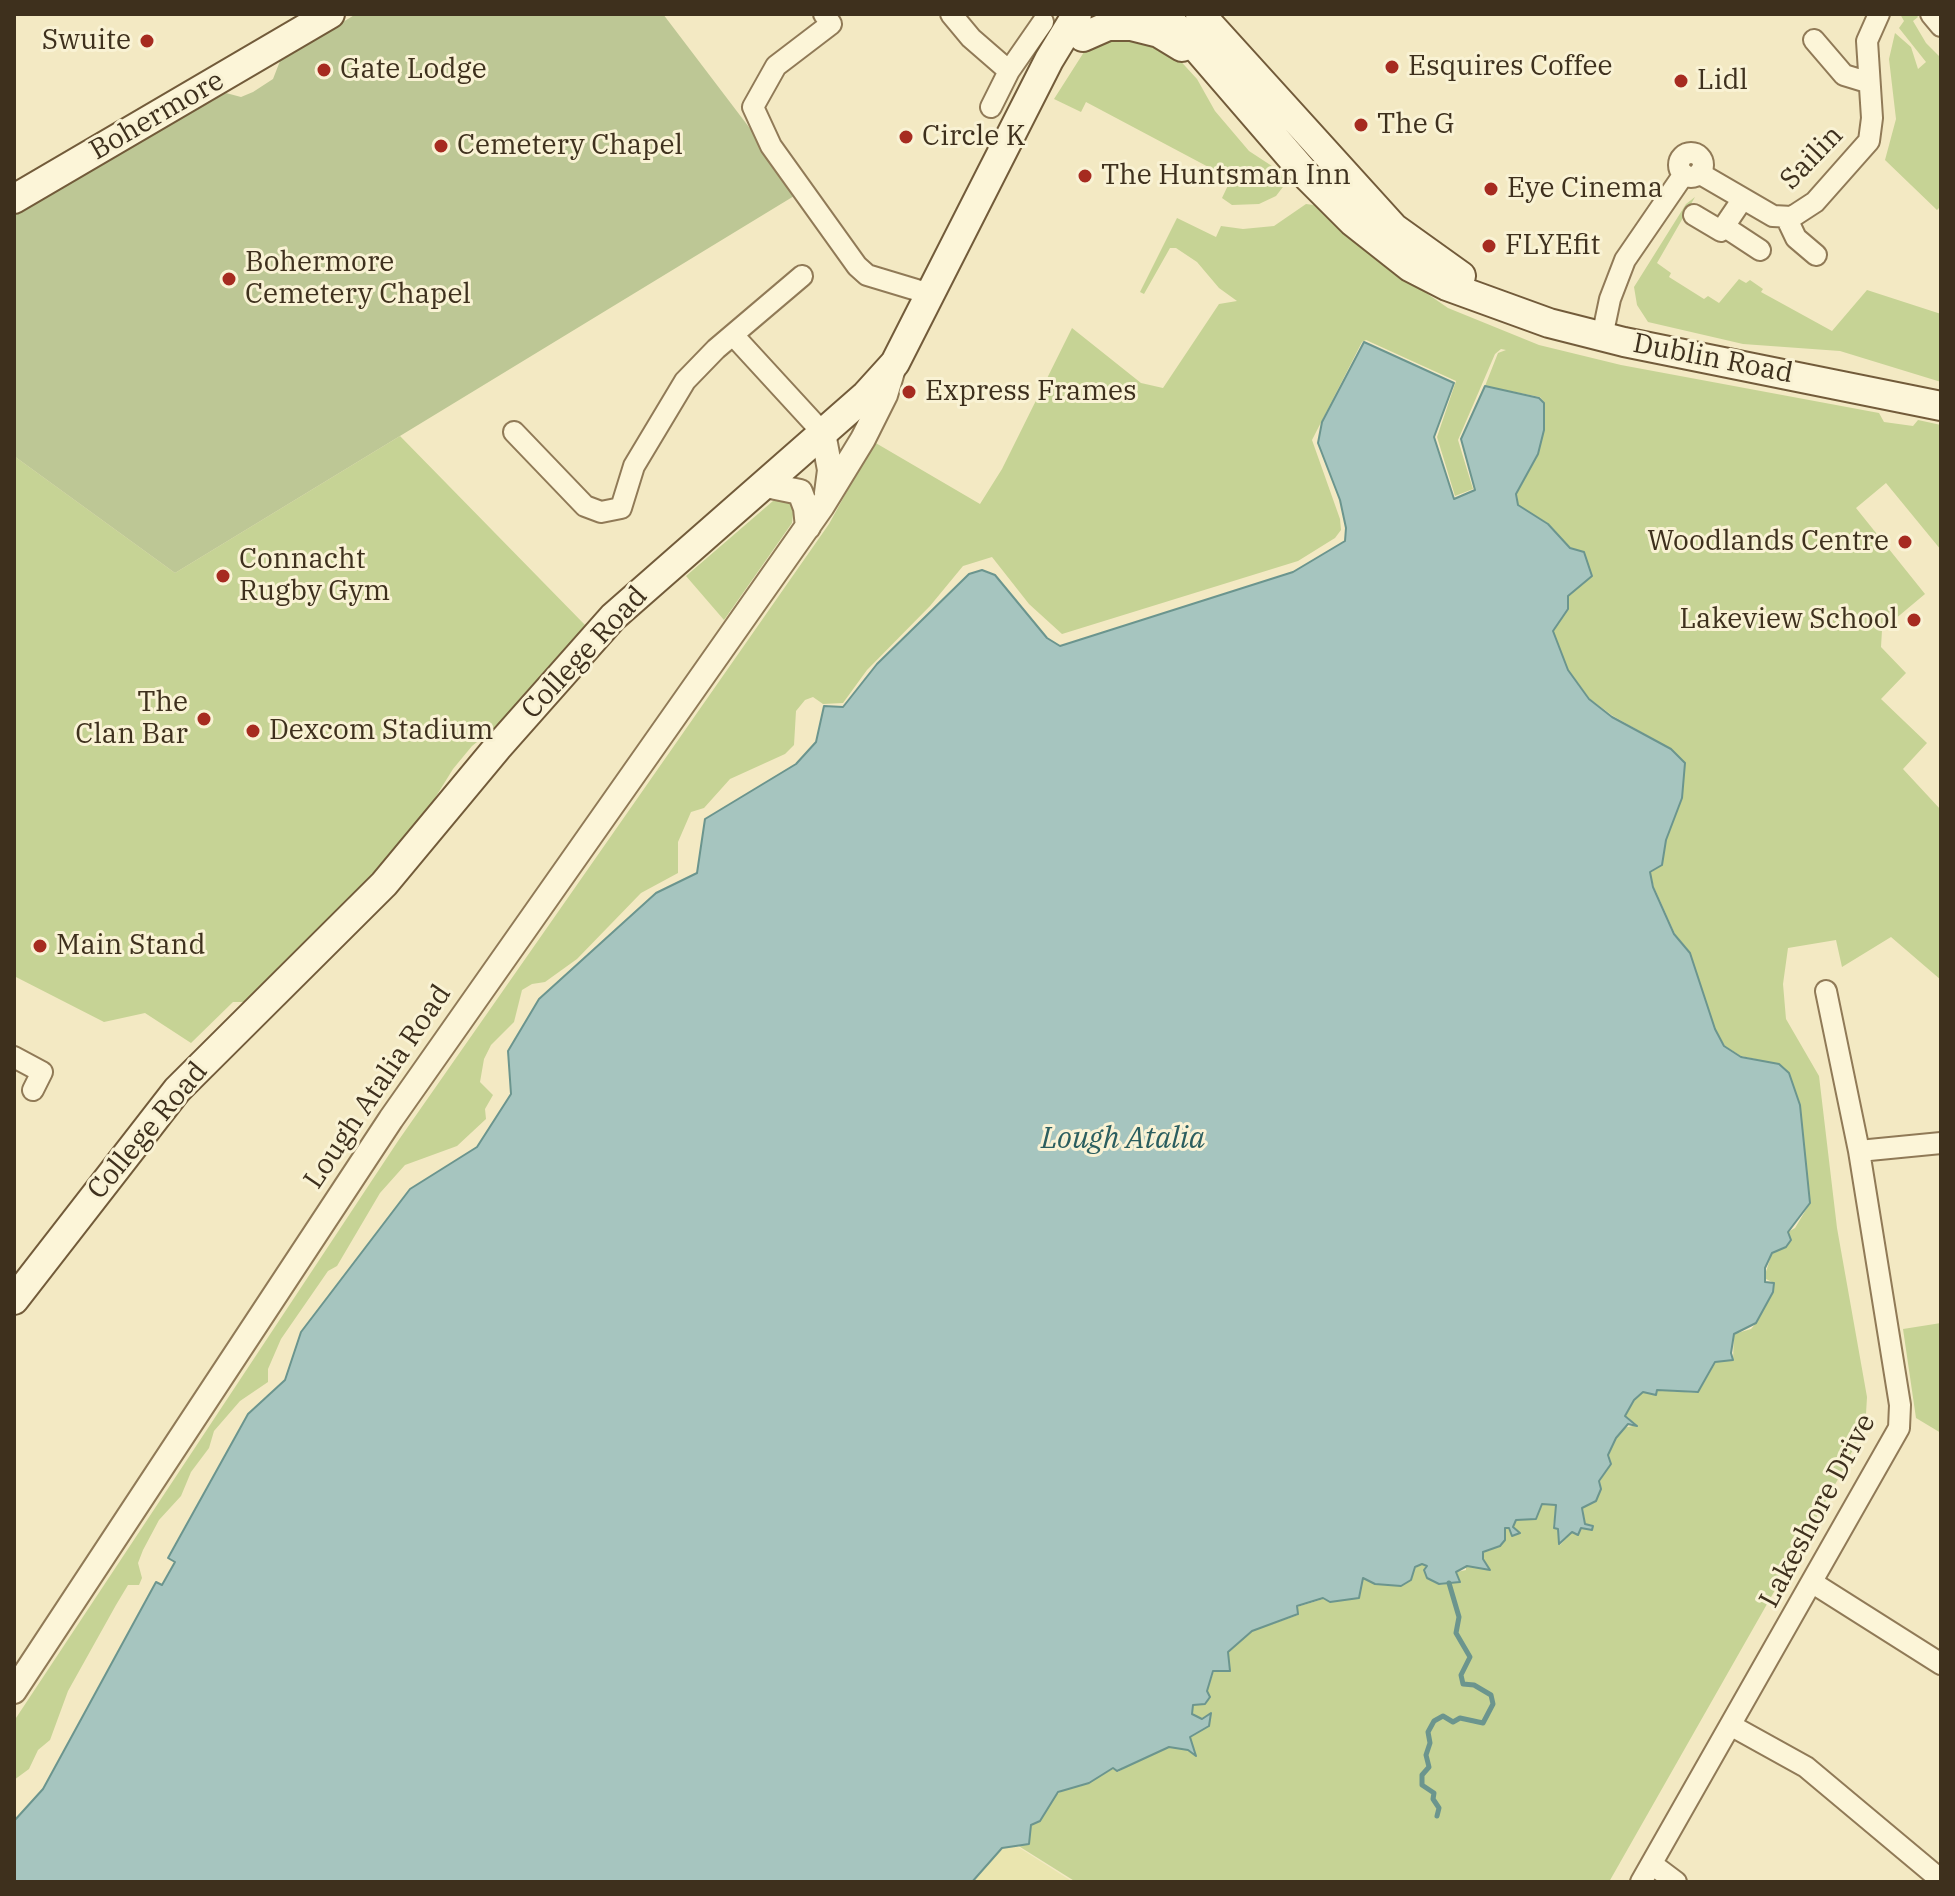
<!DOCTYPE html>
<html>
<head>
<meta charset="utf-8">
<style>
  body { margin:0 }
  #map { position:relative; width:1955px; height:1896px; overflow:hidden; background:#f3e9c3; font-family:"IBM Plex Serif",serif }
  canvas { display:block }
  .frame { position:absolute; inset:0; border:16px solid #3e301d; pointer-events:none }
</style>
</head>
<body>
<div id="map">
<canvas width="1955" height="1896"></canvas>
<div class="frame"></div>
</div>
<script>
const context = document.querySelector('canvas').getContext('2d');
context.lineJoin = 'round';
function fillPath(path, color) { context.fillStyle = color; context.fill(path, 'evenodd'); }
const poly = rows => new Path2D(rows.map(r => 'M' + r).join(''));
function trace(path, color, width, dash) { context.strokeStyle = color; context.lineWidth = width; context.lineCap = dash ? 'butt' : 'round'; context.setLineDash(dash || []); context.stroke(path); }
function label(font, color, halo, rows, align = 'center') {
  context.font = font + ' "IBM Plex Serif",serif'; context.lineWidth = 6; context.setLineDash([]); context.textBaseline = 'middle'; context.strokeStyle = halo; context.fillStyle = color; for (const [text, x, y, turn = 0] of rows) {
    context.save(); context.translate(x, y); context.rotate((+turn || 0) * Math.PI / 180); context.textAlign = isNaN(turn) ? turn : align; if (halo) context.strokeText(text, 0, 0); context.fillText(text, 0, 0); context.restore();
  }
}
fillPath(poly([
  [1015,1845,1073,1882,973,1882,1002,1848]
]), '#eae5af');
fillPath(poly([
  [1900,14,1916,14,1918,17,1913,21,1926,43,1941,58,1941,206,1937,210,1885,160,1896,119,1889,59,1895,33,1911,47,1918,69,1926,62,1899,28,1904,21],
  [1110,39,1145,41,1175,55,1197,79,1215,111,1249,151,1278,170,1286,183,1276,196,1259,204,1232,205,1222,198,1231,179,1086,102,1081,112,1054,99,1084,52],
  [1695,197,1657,263,1671,273,1669,277,1704,299,1708,296,1719,303,1739,279,1746,283,1750,280,1763,289,1761,292,1832,331,1867,290,1941,314,1941,382,1840,351,1743,344,1648,322,1637,305,1634,287,1686,204],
  [1306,204,1314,205,1387,266,1448,308,1539,345,1621,365,1879,413,1884,422,1913,426,1918,420,1941,425,1941,550,1886,483,1856,508,1925,594,1882,630,1881,647,1906,673,1881,699,1927,743,1903,769,1941,810,1941,980,1891,937,1842,967,1836,940,1788,948,1783,984,1786,1019,1819,1076,1837,1228,1867,1397,1866,1414,1859,1438,1837,1481,1609,1882,1076,1882,1017,1845,1029,1844,1031,1825,1040,1821,1052,1798,1066,1788,1081,1786,1113,1769,1118,1772,1138,1759,1169,1747,1188,1750,1196,1756,1189,1737,1209,1726,1211,1714,1202,1718,1191,1714,1193,1705,1205,1704,1210,1697,1207,1691,1214,1671,1230,1671,1228,1652,1252,1631,1298,1615,1297,1607,1323,1599,1330,1602,1359,1598,1363,1578,1375,1584,1401,1586,1411,1580,1415,1568,1422,1564,1426,1566,1424,1570,1427,1578,1439,1585,1460,1582,1457,1572,1466,1570,1466,1566,1490,1570,1483,1559,1484,1552,1500,1546,1505,1540,1504,1528,1509,1528,1513,1536,1520,1533,1513,1527,1516,1520,1536,1519,1542,1504,1556,1505,1553,1528,1558,1529,1560,1545,1572,1532,1578,1534,1581,1528,1592,1530,1592,1525,1585,1524,1583,1508,1596,1500,1601,1489,1600,1481,1611,1463,1609,1455,1615,1438,1623,1428,1637,1425,1625,1415,1634,1400,1643,1392,1656,1395,1657,1390,1698,1393,1716,1362,1733,1360,1734,1334,1751,1329,1756,1323,1773,1292,1774,1283,1764,1278,1772,1253,1791,1240,1788,1232,1795,1228,1810,1203,1800,1106,1789,1073,1778,1064,1741,1056,1725,1046,1715,1029,1690,952,1675,934,1654,887,1650,873,1662,865,1666,840,1682,798,1685,763,1671,749,1613,716,1590,699,1568,670,1553,631,1568,609,1568,596,1592,576,1584,552,1570,548,1549,524,1518,505,1517,493,1538,454,1544,430,1545,403,1540,397,1485,386,1498,353,1506,350,1501,349,1495,354,1458,440,1473,489,1455,496,1437,437,1456,381,1366,340,1362,342,1312,440,1340,519,1341,530,1335,538,1298,561,1062,634,1029,604,992,557,963,566,930,606,867,670,843,703,823,704,813,697,805,700,796,711,794,745,785,754,730,779,704,808,691,812,678,842,678,873,641,893,577,959,545,982,532,984,522,990,514,1022,491,1045,484,1059,480,1082,493,1095,485,1109,486,1119,457,1146,405,1165,380,1193,337,1266,328,1271,281,1339,268,1369,268,1382,240,1401,214,1431,209,1448,191,1472,181,1496,159,1520,143,1550,138,1563,142,1578,139,1585,128,1585,116,1605,68,1691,50,1740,38,1750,29,1769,14,1780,14,1721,398,1141,829,524,874,442,980,504,1002,469,1072,328,1141,383,1163,388,1219,304,1237,301,1219,288,1197,262,1176,248,1170,248,1144,294,1140,292,1177,218,1216,237,1221,226,1243,229,1274,226],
  [400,436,587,627,511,715,472,746,453,769,422,819,359,891,247,1002,233,1002,191,1043,145,1013,104,1022,14,976,14,456,175,573],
  [786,498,794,505,792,523,724,620,686,576,773,501],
  [1941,1323,1941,1433,1916,1418,1903,1329]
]), '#c6d395');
fillPath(poly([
  [356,14,663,14,799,193,175,573,14,456,14,214,226,93,241,97,253,92,273,79,280,61]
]), '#bdc795');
const water = poly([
  [1364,342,1454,383,1434,437,1454,499,1475,490,1461,439,1485,386,1539,398,1544,403,1544,430,1538,454,1516,494,1518,505,1548,524,1570,548,1584,552,1592,576,1568,596,1568,609,1553,631,1568,670,1589,699,1612,717,1671,749,1685,763,1682,798,1666,840,1662,865,1650,872,1653,887,1674,934,1690,953,1715,1029,1724,1046,1741,1057,1779,1064,1789,1073,1800,1105,1810,1203,1788,1232,1791,1240,1786,1247,1772,1253,1765,1268,1765,1282,1774,1283,1773,1292,1756,1323,1734,1334,1731,1353,1733,1360,1715,1362,1698,1392,1657,1390,1656,1395,1643,1392,1634,1400,1625,1416,1637,1426,1628,1424,1616,1438,1608,1455,1611,1464,1599,1481,1601,1489,1596,1501,1582,1508,1585,1524,1593,1526,1592,1530,1581,1528,1578,1535,1572,1532,1559,1544,1558,1529,1554,1528,1556,1505,1542,1504,1536,1519,1516,1520,1513,1527,1520,1533,1512,1536,1509,1528,1505,1528,1505,1540,1500,1546,1483,1552,1483,1559,1490,1570,1467,1566,1456,1572,1460,1582,1439,1584,1427,1578,1424,1570,1427,1566,1422,1564,1415,1567,1411,1580,1401,1586,1375,1584,1363,1578,1359,1598,1330,1602,1323,1598,1297,1606,1298,1614,1252,1631,1228,1652,1230,1671,1213,1671,1207,1691,1210,1697,1205,1704,1193,1705,1192,1714,1202,1719,1211,1713,1209,1726,1190,1737,1196,1756,1188,1750,1169,1747,1117,1771,1113,1768,1089,1783,1058,1792,1040,1821,1031,1825,1029,1844,1002,1848,972,1882,14,1882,14,1821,43,1789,156,1582,162,1585,175,1562,168,1558,248,1414,285,1380,301,1332,410,1189,477,1147,511,1094,508,1051,539,999,656,893,697,873,705,819,796,764,816,742,824,706,843,707,877,664,969,574,982,570,995,575,1047,638,1060,646,1293,572,1345,541,1346,528,1340,500,1318,443,1322,422,1364,342]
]);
fillPath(water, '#a6c5bf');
trace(water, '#6b958e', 2);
trace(poly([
  [1437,1816,1439,1808,1433,1799,1434,1793,1422,1785,1422,1775,1429,1767,1426,1755,1430,1743,1428,1732,1434,1721,1443,1716,1453,1722,1460,1718,1483,1723,1493,1704,1491,1695,1474,1685,1463,1684,1461,1675,1470,1657,1456,1633,1459,1617,1449,1583]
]), '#6b958e', 5);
const minor = poly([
  [824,14,831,24,776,66,753,107,771,146,857,266,867,275,930,294],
  [951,14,971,38,1009,71],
  [1931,14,1941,26],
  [1814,40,1844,75,1867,82],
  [991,107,1009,71,1043,22],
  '1679 165a12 12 0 1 1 24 0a12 12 0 1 1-24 0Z',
  [1699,173,1773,216,1792,217,1815,202,1869,141,1872,118,1867,41,1879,14],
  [1694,215,1721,231,1742,200],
  [1786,217,1796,238,1816,255],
  [1725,227,1760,250],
  [733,335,823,433],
  [1602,337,1610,299,1625,260,1684,174],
  [514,432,585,506,601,512,621,508,634,466,685,381,716,349,802,276],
  [14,1057,42,1072,33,1090],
  [1859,1151,1941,1143],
  [1813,1583,1941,1664],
  [1732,1726,1806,1767,1941,1880],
  [1652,1864,1676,1882],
  [1641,1882,1899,1428,1900,1405,1859,1151,1826,991]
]);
const tertiary = poly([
  [823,433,830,470,827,493],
  [766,485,800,492,806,508,808,527],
  [14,1691,391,1119,822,506,863,439,885,395,894,365]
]);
const secondary = poly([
  [1162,14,1189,39,1309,178,1353,222,1410,267,1447,286,1549,323,1624,342,1941,406],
  [1200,14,1394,228,1461,276],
  [1083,37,1108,26,1131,26,1159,33,1182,47],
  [14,199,330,14],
  [14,1300,177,1090,384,884,497,748,613,617,866,395,895,363,1049,60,1077,14]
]);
trace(minor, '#907a57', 24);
trace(tertiary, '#907a57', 28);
trace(secondary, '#725b3a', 32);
trace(minor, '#fcf5d8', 20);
trace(tertiary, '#fcf5d8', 24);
trace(secondary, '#fcf5d8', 28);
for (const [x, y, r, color] of [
  [147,41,8,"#a62b20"],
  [1392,67,8,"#a62b20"],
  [324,70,8,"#a62b20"],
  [1681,81,8,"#a62b20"],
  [1361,125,8,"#a62b20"],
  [906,137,8,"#a62b20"],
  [441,146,8,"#a62b20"],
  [1085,176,8,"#a62b20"],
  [1491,189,8,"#a62b20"],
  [1489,246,8,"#a62b20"],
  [229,279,8,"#a62b20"],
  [909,392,8,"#a62b20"],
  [1905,542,8,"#a62b20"],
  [223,576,8,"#a62b20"],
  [1914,620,8,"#a62b20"],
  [204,719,8,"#a62b20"],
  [253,731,8,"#a62b20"],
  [40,946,8,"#a62b20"]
]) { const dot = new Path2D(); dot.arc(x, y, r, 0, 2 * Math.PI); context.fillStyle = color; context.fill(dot); trace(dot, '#f9f2d4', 3); }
label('28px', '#3e301d', '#f9f2d4', [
  ["Swuite",131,41,"right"],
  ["Esquires Coffee",1408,67],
  ["Gate Lodge",340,70],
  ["Lidl",1697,81],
  ["The G",1377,125],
  ["Circle K",922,137],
  ["Cemetery Chapel",457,146],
  ["The Huntsman Inn",1101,176],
  ["Eye Cinema",1507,189],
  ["FLYEfit",1505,246],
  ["Bohermore",245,263],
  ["Cemetery Chapel",245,295],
  ["Express Frames",925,392],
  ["Woodlands Centre",1889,542,"right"],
  ["Connacht",239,560],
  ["Rugby Gym",239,592],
  ["Lakeview School",1898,620,"right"],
  ["The",188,703,"right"],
  ["Clan Bar",188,735,"right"],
  ["Dexcom Stadium",269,731],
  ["Main Stand",56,946]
], 'left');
label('28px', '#3e301d', '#f9f2d4', [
  ["Bohermore",157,116,-30],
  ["Sailin",1812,158,-46],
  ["Dublin Road",1713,359,11],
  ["College Road",585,653,-47],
  ["Lough Atalia Road",378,1087,-56],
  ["College Road",148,1131,-50],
  ["Lakeshore Drive",1818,1511,-62]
]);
label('italic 30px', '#2b5e5f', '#f9f2d4', [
  ["Lough Atalia",1123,1139]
]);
</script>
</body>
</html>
